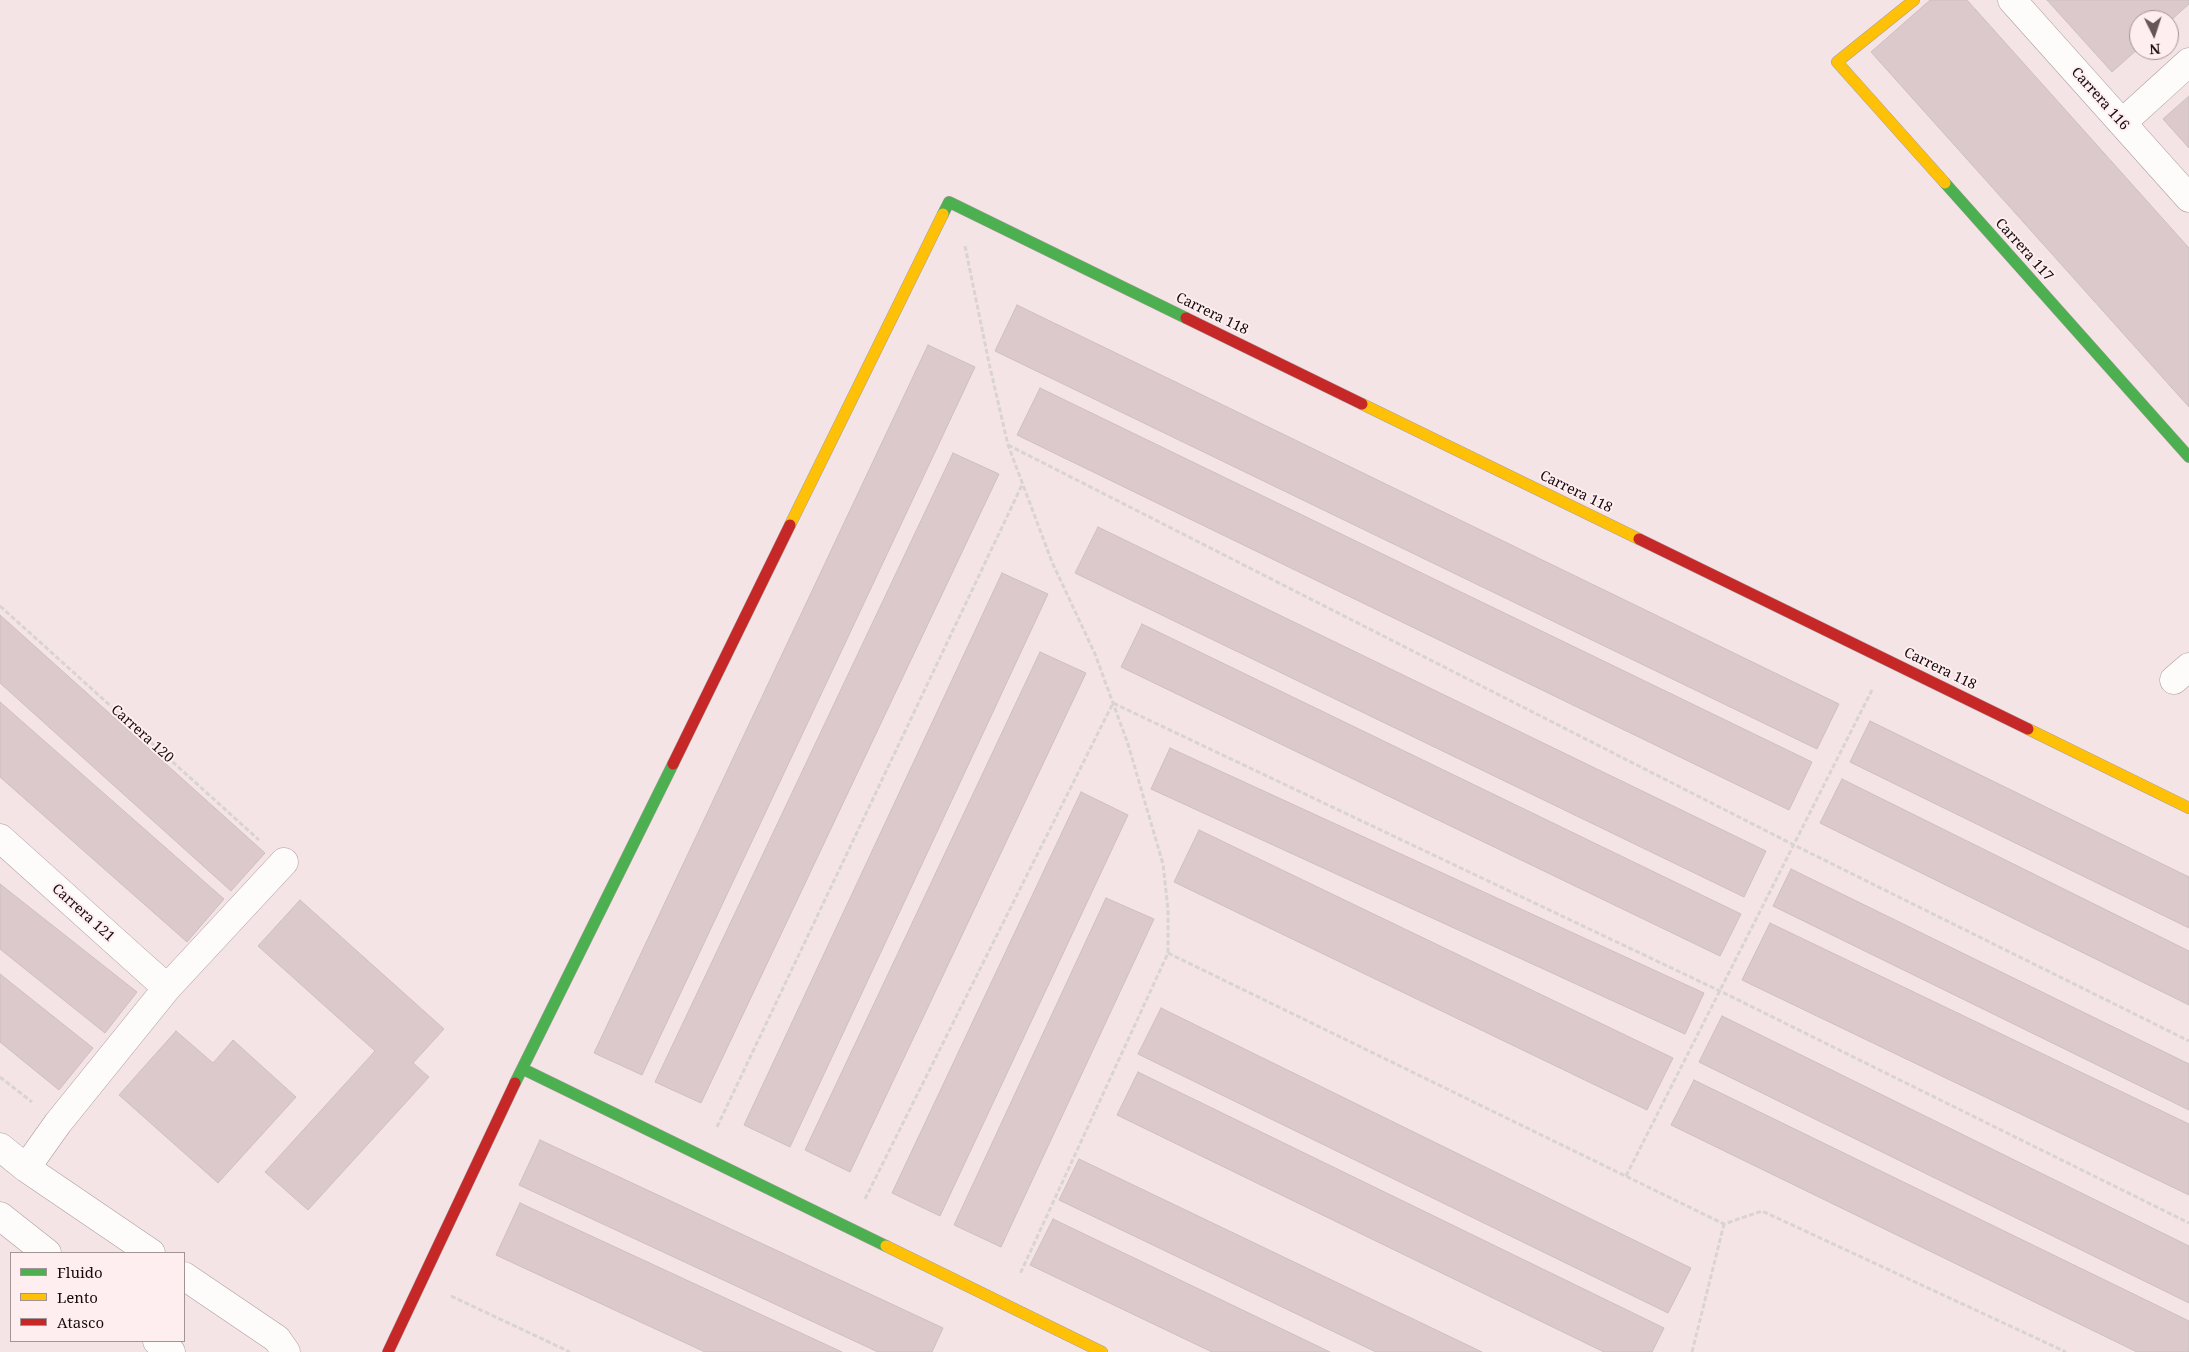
<!DOCTYPE html>
<html>
<head>
<meta charset="utf-8">
<style>
  body { margin:0 }
  #map { position:relative; width:2189px; height:1352px; overflow:hidden; background:#f5e4e6; font-family:"Noto Serif",serif }
  canvas { display:block }
  .legend { position:absolute; left:10px; top:1252px; width:175px; height:90px; box-sizing:border-box; background:#feeef0; border:1px solid #a29395; margin:0; padding:6px 9px; list-style:none; font-size:15px; color:#170a0c }
  .legend li { display:flex; align-items:center; gap:10px; height:25px }
  .legend b { width:25px; border:1px solid #a29395 }
  .north { position:absolute; left:2129px; top:10px; width:50px; height:50px; box-sizing:border-box; background:#feeef0; border:1px solid #a29395; border-radius:50%; rotate:176deg; font-size:14px; font-weight:700; line-height:20px; text-align:center; color:#170a0c }
  .north::after { content:''; display:block; margin:auto; width:18px; height:22px; background:#655658; clip-path:polygon(50% 0,100% 100%,50% 72%,0 100%) }
</style>
</head>
<body>
<div id="map">
<canvas width="2189" height="1352"></canvas>
<ul class="legend">
<li><b style="height:6px;background:#4caf50"></b>Fluido</li>
<li><b style="height:6px;background:#ffc107"></b>Lento</li>
<li><b style="height:6px;background:#c62828"></b>Atasco</li>
</ul>
<div class="north">N</div>
</div>
<script>
const context = document.querySelector('canvas').getContext('2d');
context.lineJoin = 'round';
function fillPath(path, color) { context.fillStyle = color; context.fill(path, 'evenodd'); }
const poly = rows => new Path2D(rows.map(r => 'M' + r).join(''));
function trace(path, color, width, dash) { context.strokeStyle = color; context.lineWidth = width; context.lineCap = dash ? 'butt' : 'round'; context.setLineDash(dash || []); context.stroke(path); }
function label(font, color, halo, rows, align = 'center') {
  context.font = font + ' "Noto Serif",serif'; context.lineWidth = 4; context.setLineDash([]); context.textBaseline = 'middle'; context.strokeStyle = halo; context.fillStyle = color; for (const [text, x, y, turn = 0] of rows) {
    context.save(); context.translate(x, y); context.rotate((+turn || 0) * Math.PI / 180); context.textAlign = isNaN(turn) ? turn : align; if (halo) context.strokeText(text, 0, 0); context.fillText(text, 0, 0); context.restore();
  }
}
const building = poly([
  [1930,0,1967,0,2189,248,2189,407,1871,52,1930,0],
  [2047,0,2189,0,2189,4,2169,22,2169,20,2139,20,2139,48,2112,72,2047,0],
  [2189,96,2189,148,2163,119,2189,96],
  [1017,305,1839,704,1817,749,995,351,1017,305],
  [928,345,975,367,642,1075,594,1053,928,345],
  [1040,388,1812,762,1789,810,1017,435,1040,388],
  [953,453,999,474,701,1103,655,1082,953,453],
  [1098,527,1766,851,1744,897,1075,573,1098,527],
  [1002,573,1048,594,790,1147,744,1125,1002,573],
  [0,615,265,853,231,891,0,683,0,615],
  [1142,624,1741,914,1720,956,1121,667,1142,624],
  [1040,652,1086,673,850,1172,805,1150,1040,652],
  [0,702,224,899,187,942,0,777,0,702],
  [1870,721,2189,877,2189,928,1850,762,1870,721],
  [1170,748,1704,993,1685,1034,1151,789,1170,748],
  [1842,779,2189,951,2189,1005,1820,823,1842,779],
  [1081,792,1128,815,940,1216,892,1193,1081,792],
  [1199,830,1673,1058,1647,1110,1174,882,1199,830],
  [1791,869,2189,1064,2189,1110,1773,906,1791,869],
  [0,884,137,992,105,1033,0,949,0,884],
  [1106,898,1154,919,1001,1247,954,1225,1106,898],
  [300,900,444,1029,413,1063,429,1077,308,1210,265,1172,375,1051,258,946,300,900],
  [1770,923,2189,1124,2189,1195,1742,980,1770,923],
  [0,974,93,1048,59,1090,0,1042,0,974],
  [1161,1008,1691,1268,1668,1313,1138,1054,1161,1008],
  [1722,1016,2189,1246,2189,1303,1699,1062,1722,1016],
  [176,1031,213,1063,233,1040,296,1097,218,1183,119,1095,176,1031],
  [1138,1072,1664,1328,1652,1352,1604,1352,1117,1115,1138,1072],
  [1694,1080,2189,1321,2189,1352,2137,1352,1671,1125,1694,1080],
  [540,1140,943,1328,932,1352,878,1352,519,1185,540,1140],
  [1079,1159,1482,1352,1376,1352,1059,1200,1079,1159],
  [520,1203,842,1352,705,1352,496,1255,520,1203],
  [1053,1219,1330,1352,1212,1352,1030,1265,1053,1219]
]);
fillPath(building, '#dcc9cc');
trace(building, '#cdbfc1', 1);
const street = poly([
  [2012,0,2189,198],
  [2122,123,2189,62],
  [2174,680,2189,667],
  [0,838,167,988],
  [0,1147,26,1168,151,1253],
  [26,1168,58,1123,167,988,284,862],
  [0,1216,47,1253],
  [184,1276,277,1339,286,1352],
  [157,1341,171,1352]
]);
const fast = poly([
  [1945,183,2189,457],
  [943,214,949,202,1186,318],
  [523,1069,886,1246],
  [515,1083,673,764]
]);
const slow = poly([
  [1914,0,1837,62,1945,183],
  [1362,404,1639,539],
  [790,525,943,214],
  [2028,729,2189,808],
  [886,1246,1102,1352]
]);
const jam = poly([
  [1186,318,1362,404],
  [1639,539,2028,729],
  [673,764,790,525],
  [388,1352,515,1083]
]);
trace(street, '#ab9e9f', 29);
trace(fast, '#ab9e9f', 12);
trace(slow, '#ab9e9f', 12);
trace(jam, '#ab9e9f', 12);
trace(poly([
  [965,246,989,363,1008,445,1052,562,1095,654,1128,744,1163,864,1168,909,1168,953,1020,1274],
  [1008,445,1794,845,2189,1041],
  [0,606,259,840],
  [1168,953,1724,1224,1762,1211,2066,1352],
  [0,1077,32,1102],
  [717,1127,1022,485],
  [1626,1176,1872,690],
  [865,1199,1113,703,1720,991,2189,1223],
  [451,1296,570,1352],
  [1692,1352,1724,1224]
]), '#d9d3d4', 3, [5, 2.5]);
trace(street, '#fefbfb', 28);
trace(fast, '#4caf50', 11);
trace(slow, '#ffc107', 11);
trace(jam, '#c62828', 11);
label('14px', '#170a0c', '#feeef0', [
  ["Carrera 116",2100,99,48],
  ["Carrera 117",2024,250,48],
  ["Carrera 118",1212,314,26],
  ["Carrera 118",1576,492,26],
  ["Carrera 118",1940,669,26],
  ["Carrera 120",142,734,42],
  ["Carrera 121",83,913,42]
]);
</script>
</body>
</html>
